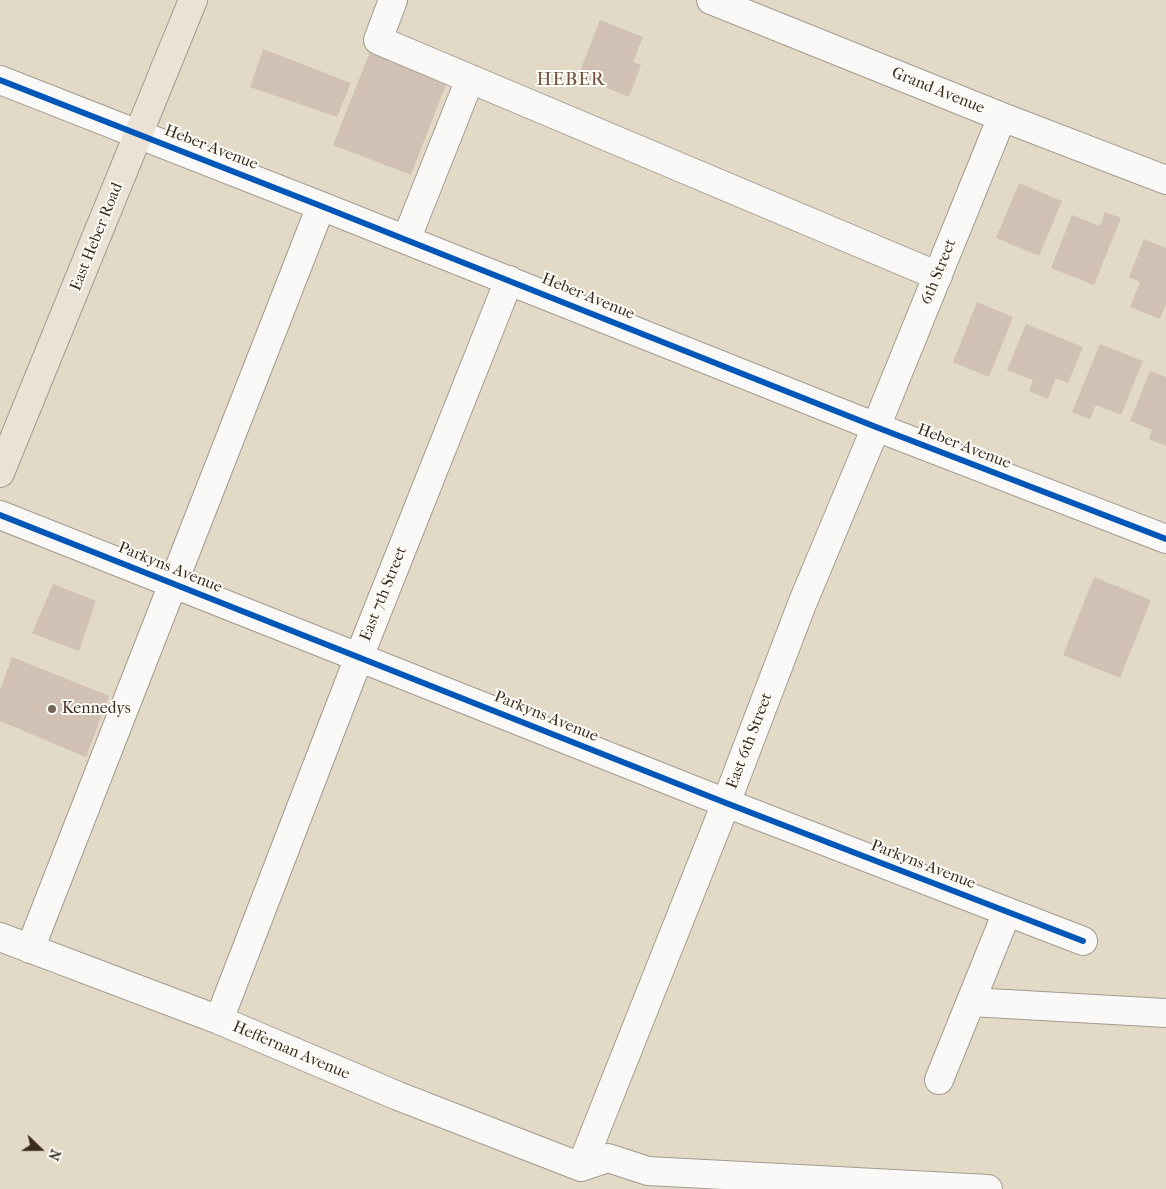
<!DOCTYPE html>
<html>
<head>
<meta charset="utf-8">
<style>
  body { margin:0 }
  #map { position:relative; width:1166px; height:1189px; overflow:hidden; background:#e2dac7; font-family:"IM FELL French Canon",serif }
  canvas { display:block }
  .north { position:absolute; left:15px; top:1124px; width:50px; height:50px; -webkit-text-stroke:4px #fdfcf7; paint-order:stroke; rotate:112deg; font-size:14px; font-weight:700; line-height:20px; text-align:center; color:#3b2a1e }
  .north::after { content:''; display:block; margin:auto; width:18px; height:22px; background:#3b2a1e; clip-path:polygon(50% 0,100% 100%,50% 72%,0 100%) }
</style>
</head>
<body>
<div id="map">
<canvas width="1166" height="1189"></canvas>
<div class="north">N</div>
</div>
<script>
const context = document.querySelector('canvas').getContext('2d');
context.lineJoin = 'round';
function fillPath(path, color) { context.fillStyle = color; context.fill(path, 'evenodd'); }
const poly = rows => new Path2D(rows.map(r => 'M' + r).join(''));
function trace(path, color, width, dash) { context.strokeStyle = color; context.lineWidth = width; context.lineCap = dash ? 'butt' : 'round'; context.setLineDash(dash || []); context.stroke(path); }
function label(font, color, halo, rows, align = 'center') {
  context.font = font + ' "IM FELL French Canon",serif'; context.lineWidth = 4; context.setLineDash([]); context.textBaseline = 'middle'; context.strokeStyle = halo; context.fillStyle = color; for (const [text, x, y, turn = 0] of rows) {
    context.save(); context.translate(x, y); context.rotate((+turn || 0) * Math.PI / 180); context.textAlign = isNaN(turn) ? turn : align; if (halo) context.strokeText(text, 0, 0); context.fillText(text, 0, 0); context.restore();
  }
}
fillPath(poly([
  [600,20,643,37,633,62,641,65,629,97,578,76],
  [263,49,351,83,337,117,250,87],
  [371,49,448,79,411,175,333,145],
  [1019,183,1062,201,1039,256,996,238],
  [1105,212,1121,218,1094,285,1051,268,1072,215,1100,226],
  [1144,239,1166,248,1166,304,1160,319,1130,307,1140,282,1129,277],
  [977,302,1013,317,989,377,953,362],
  [1026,324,1083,347,1068,383,1056,378,1048,399,1029,391,1033,380,1007,370],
  [1100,344,1143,361,1121,415,1096,405,1090,419,1072,412],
  [1150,371,1166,377,1166,446,1149,439,1152,430,1130,421],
  [1094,577,1151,600,1120,678,1063,655],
  [53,584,96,601,79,651,32,633],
  [12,657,109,696,86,757,0,721,0,690]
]), '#d0c1b4');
const minor = poly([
  [393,0,378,40,938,276],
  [711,0,1002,117,1166,180],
  [0,80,321,206,876,427,1166,539],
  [406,240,470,79],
  [0,515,726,803,1083,941],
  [0,937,219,1020,398,1096,581,1167],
  [30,949,321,206],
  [971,1002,1166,1013],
  [219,1020,359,657,509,280],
  [939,1080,1007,912],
  [581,1167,726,803,802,604,876,427,1002,117],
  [581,1167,608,1158,648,1171,988,1189]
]);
const major = poly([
  [0,473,193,0]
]);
trace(minor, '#a29b8f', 30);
trace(major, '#a29b8f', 30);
trace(minor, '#fbf9f7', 28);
trace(major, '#eae2d5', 28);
trace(poly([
  [0,80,321,206,876,427,1166,539],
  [0,515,726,803,1083,941]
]), '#0057b8', 6);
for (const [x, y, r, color] of [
  [52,709,5,"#756859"]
]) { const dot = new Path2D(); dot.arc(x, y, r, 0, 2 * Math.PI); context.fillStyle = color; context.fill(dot); trace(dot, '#fdfcf7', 2); }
label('16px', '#3b2a1e', '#fdfcf7', [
  ["Grand Avenue",938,91,22],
  ["Heber Avenue",211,148,21],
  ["East Heber Road",97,237,-68],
  ["6th Street",939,272,-68],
  ["Heber Avenue",588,297,22],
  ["Heber Avenue",964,447,21],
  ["Parkyns Avenue",170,568,22],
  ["East 7th Street",384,594,-68],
  ["Parkyns Avenue",546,717,22],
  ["East 6th Street",750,741,-69],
  ["Parkyns Avenue",923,865,21],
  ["Heffernan Avenue",291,1051,23]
]);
label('16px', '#3b2a1e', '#fdfcf7', [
  ["Kennedys",62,709]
], 'left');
context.letterSpacing = '1px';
label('19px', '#735443', '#fdfcf7', [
  ["HEBER",571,80]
]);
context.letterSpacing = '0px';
</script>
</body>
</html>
